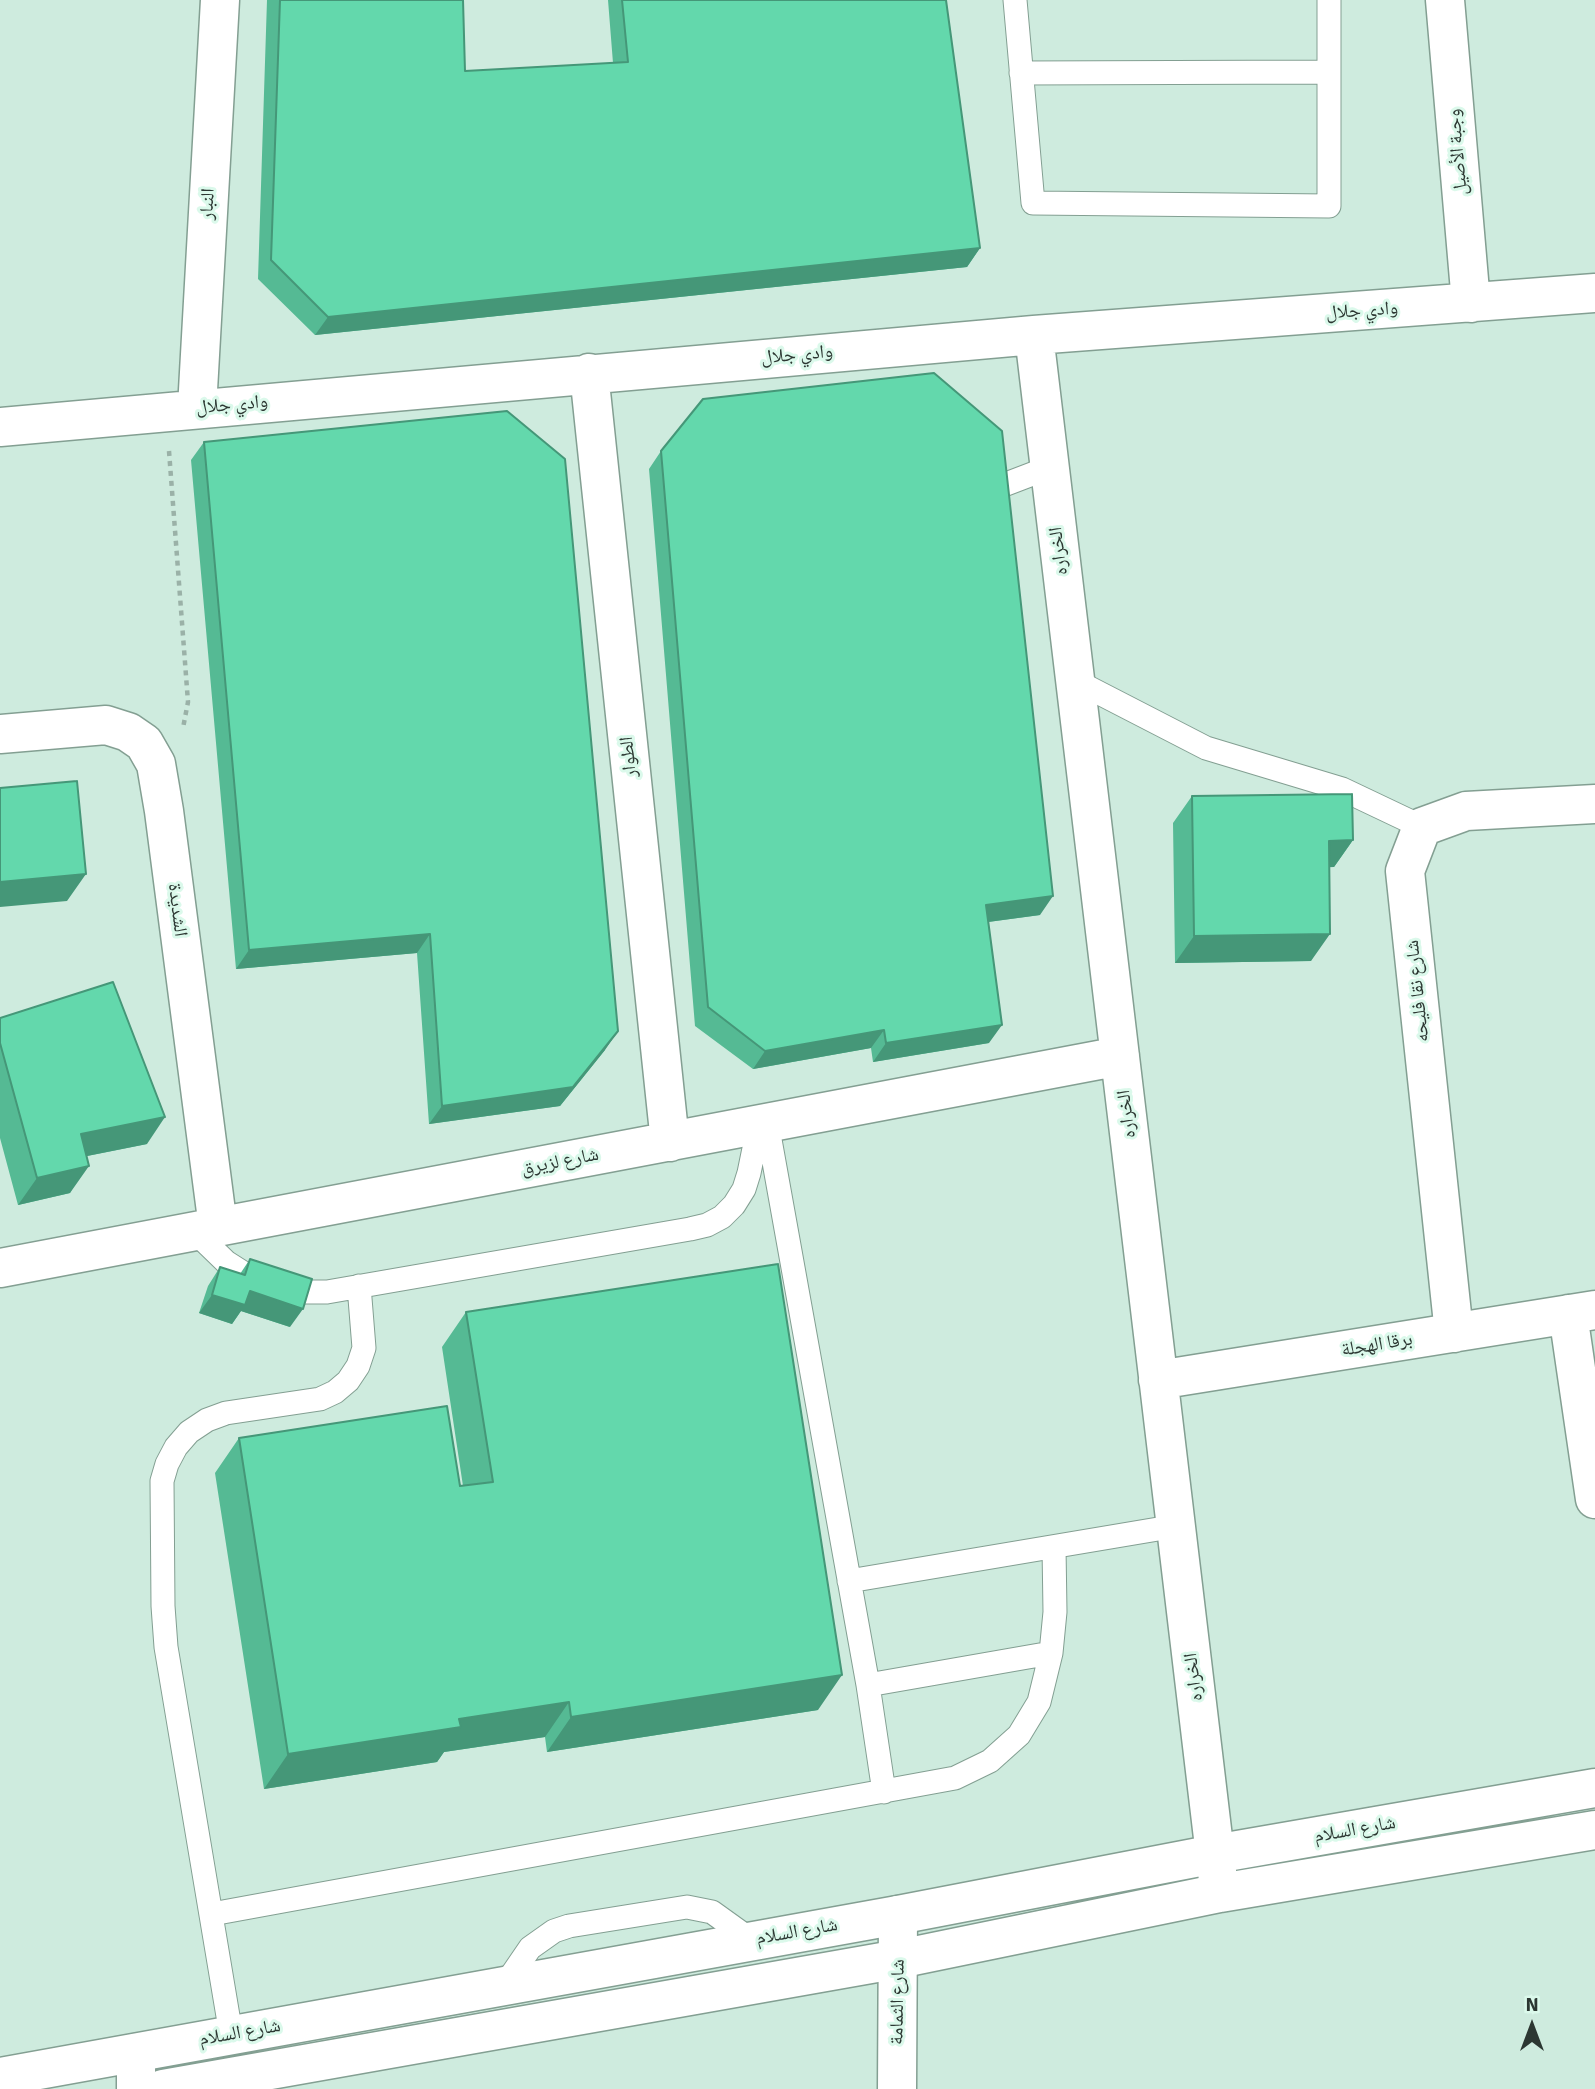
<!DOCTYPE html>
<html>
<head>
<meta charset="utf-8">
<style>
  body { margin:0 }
  #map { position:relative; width:1595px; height:2089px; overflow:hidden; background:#ceebde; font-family:Signika,sans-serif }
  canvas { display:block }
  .north { position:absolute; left:1497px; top:1991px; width:70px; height:70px; -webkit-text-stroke:5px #dbf9eb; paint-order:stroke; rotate:0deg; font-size:19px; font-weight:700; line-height:28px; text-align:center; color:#2c3732 }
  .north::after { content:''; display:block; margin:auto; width:24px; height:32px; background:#2c3732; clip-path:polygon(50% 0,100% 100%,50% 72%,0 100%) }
</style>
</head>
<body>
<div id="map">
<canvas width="1595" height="2089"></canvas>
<div class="north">N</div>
</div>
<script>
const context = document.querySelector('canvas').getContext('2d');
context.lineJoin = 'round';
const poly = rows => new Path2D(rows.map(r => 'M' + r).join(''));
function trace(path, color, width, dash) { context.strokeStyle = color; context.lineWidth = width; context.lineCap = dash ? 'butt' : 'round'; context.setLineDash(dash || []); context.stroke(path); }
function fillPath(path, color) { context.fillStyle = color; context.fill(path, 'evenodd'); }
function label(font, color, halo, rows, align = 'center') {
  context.font = font + ' Signika,"Noto Naskh Arabic",sans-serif'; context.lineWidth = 6; context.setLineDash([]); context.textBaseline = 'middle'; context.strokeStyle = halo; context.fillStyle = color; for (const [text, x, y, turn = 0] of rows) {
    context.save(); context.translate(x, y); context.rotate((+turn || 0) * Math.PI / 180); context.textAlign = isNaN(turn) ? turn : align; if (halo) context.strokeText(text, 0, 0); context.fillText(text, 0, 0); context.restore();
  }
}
const lane = poly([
  [1015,0,1033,203,1329,206,1329,0],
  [1021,73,1329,72],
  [980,494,1048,468],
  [1074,680,1206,748,1342,789,1422,827],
  [767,1123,868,1685,884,1792],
  [194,1231,226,1262,248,1276,272,1286,300,1292,327,1292,690,1229,707,1225,722,1217,734,1205,744,1189,749,1173,759,1124],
  [849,1581,1176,1526],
  [868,1685,1051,1653],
  [212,1914,955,1778,990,1761,1019,1735,1039,1702,1051,1653,1055,1612,1054,1547],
  [504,1986,530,1948,554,1931,569,1926,687,1907,712,1912,751,1940],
  [231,2034,166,1647,163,1606,162,1481,167,1464,176,1447,189,1432,207,1420,226,1413,320,1399,335,1392,348,1381,358,1366,364,1348,359,1286]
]);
const street = poly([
  [1445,0,1471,303],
  [1034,335,1219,1888],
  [589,373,670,1142],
  [197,408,220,0],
  [0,427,1034,335,1595,293],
  [0,734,106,725,128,732,144,743,156,764,164,811,218,1227],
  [0,1268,1120,1056],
  [1568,1314,1595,1499],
  [1454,1333,1405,871,1422,827,1466,811,1595,804],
  [1158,1380,1595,1310],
  [136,2089,136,2053],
  [897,2089,898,1915]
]);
const secondary = poly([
  [0,2077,898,1915,1215,1854,1595,1788],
  [163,2089,899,1959,1220,1893,1595,1830]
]);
trace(lane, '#839f92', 25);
trace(street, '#839f92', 41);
trace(secondary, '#839f92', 41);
trace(poly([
  [169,451,188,702,183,728]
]), '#9ab1a7', 4.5, [5, 5]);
trace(lane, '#fff', 23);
trace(street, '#fff', 38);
trace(secondary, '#fff', 38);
fillPath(poly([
  [267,0,463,0,465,71,613,63,608,0,946,0,980,248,967,267,315,335,258,279],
  [204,442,605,1050,560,1106,429,1124,417,953,236,969,191,460],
  [661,451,1040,915,988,922,989,1043,873,1062,871,1048,753,1069,695,1026,649,469],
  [1192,796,1353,840,1334,867,1329,867,1311,961,1175,963,1173,823],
  [0,1018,147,1144,87,1156,70,1193,18,1205,0,1138],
  [250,1259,290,1327,241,1311,232,1324,199,1313,208,1286,220,1267,240,1274],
  [466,1312,818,1710,547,1752,545,1737,444,1752,437,1762,264,1789,215,1473,239,1438,460,1486,463,1486,442,1347]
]), '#55ba94');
fillPath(poly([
  [980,248,967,267,315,335,328,317],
  [1353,840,1334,867,1310,868,1329,841],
  [86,874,67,901,0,907,0,882],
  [1053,896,1040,915,973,924,986,905],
  [430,934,417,953,236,969,249,950],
  [1330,934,1311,961,1175,963,1194,936],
  [1002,1025,989,1043,873,1062,886,1043],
  [884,1030,871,1048,753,1069,765,1051],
  [618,1031,605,1050,560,1106,429,1124,442,1106],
  [165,1117,147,1144,62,1161,81,1134],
  [89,1166,70,1193,18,1205,37,1178],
  [250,1291,303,1309,290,1327,241,1311,232,1324,199,1313,212,1295],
  [842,1675,818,1710,547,1752,571,1717],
  [569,1702,545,1737,444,1752,437,1762,264,1789,288,1754,459,1719]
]), '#459778');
const building = poly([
  [280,0,463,0,465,71,628,62,622,0,946,0,980,248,328,317,271,260,280,0],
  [934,373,1002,431,1053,896,986,905,1002,1025,886,1043,884,1030,765,1051,708,1007,661,451,703,399,934,373],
  [507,411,565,459,618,1031,573,1087,442,1106,430,934,249,950,204,442,507,411],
  [77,781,86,874,0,882,0,788,77,781],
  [1352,794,1353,840,1329,841,1330,934,1194,936,1192,796,1352,794],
  [113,982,165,1117,81,1134,89,1166,37,1178,0,1043,0,1018,113,982],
  [250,1259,312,1279,303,1309,250,1291,245,1305,212,1295,220,1267,245,1275,250,1259],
  [778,1264,842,1675,571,1717,569,1702,459,1719,461,1727,288,1754,239,1438,447,1406,460,1486,493,1482,466,1312,778,1264]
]);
fillPath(building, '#63d8ac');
trace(building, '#459778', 2);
label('19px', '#2c3732', '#dbf9eb', [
  ["وجبة الأصيل",1458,152,-95],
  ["النبار",208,204,-87],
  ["وادي جلال",1362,311,-4],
  ["وادي جلال",797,355,-5],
  ["وادي جلال",232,405,-5],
  ["الخراره",1059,551,-97],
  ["الطوار",629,757,-96],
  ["الشديدة",177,910,83],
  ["شارع نقا فليحه",1418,991,-96],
  ["الخراره",1127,1114,-97],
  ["شارع لزيرق",560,1162,-11],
  ["برقا الهجلة",1377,1345,-9],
  ["الخراره",1194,1677,-97],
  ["شارع السلام",1355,1830,-10],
  ["شارع السلام",797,1932,-10],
  ["شارع الثمامة",898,2002,-89],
  ["شارع السلام",240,2033,-10]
]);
</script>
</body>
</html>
